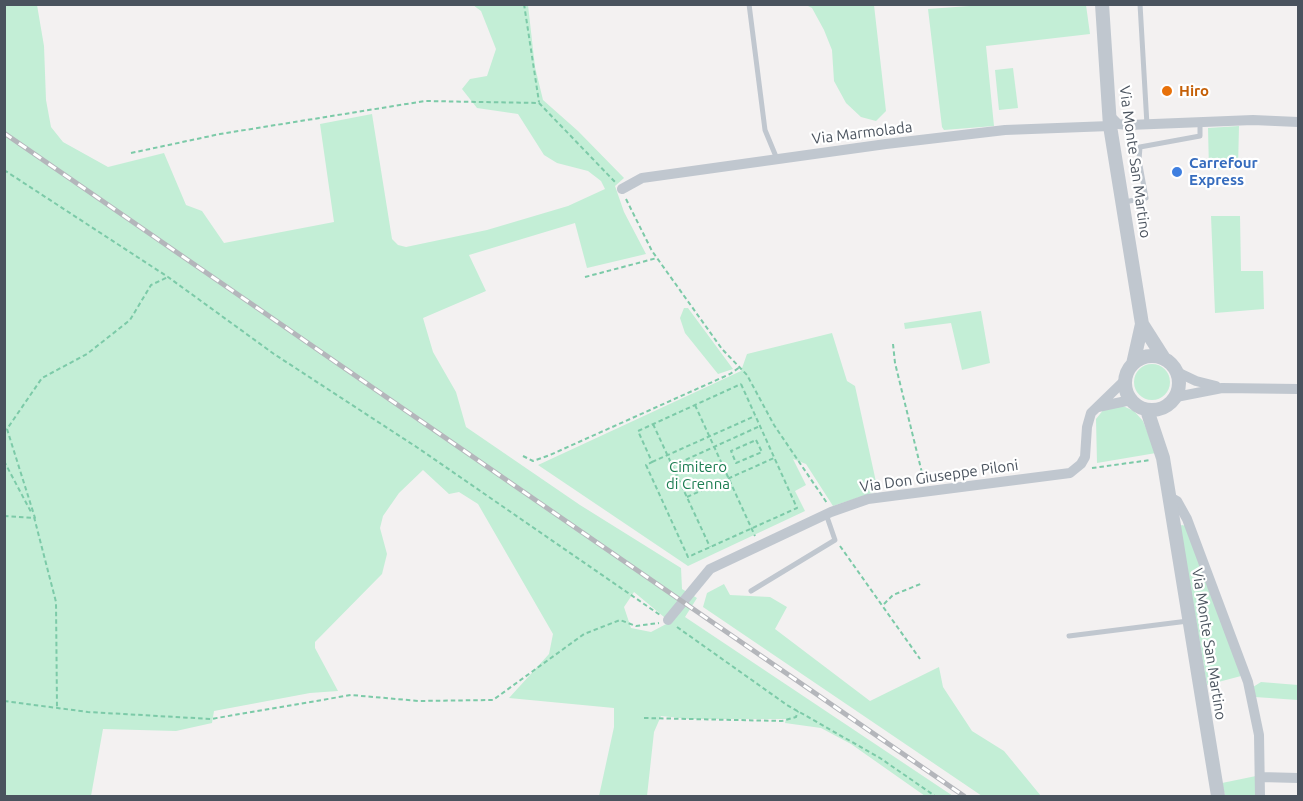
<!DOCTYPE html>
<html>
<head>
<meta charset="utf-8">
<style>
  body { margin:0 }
  #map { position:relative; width:1303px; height:801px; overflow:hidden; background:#f3f1f1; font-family:Ubuntu,sans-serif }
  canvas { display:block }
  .frame { position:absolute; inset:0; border:6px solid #4a535e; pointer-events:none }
</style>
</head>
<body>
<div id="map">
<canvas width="1303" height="801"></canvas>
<div class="frame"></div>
</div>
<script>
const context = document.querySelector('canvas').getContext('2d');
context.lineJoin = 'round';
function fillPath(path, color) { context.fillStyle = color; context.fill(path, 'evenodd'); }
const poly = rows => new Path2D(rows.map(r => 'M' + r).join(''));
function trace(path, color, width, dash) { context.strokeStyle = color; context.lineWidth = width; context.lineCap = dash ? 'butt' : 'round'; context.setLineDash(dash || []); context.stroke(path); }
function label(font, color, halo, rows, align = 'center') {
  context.font = font + ' Ubuntu,sans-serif'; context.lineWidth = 4.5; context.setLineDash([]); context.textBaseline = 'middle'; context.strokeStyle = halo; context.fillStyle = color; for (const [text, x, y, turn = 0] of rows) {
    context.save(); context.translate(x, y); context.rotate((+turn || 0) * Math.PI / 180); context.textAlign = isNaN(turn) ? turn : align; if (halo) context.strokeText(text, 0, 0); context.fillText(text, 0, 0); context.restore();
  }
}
fillPath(poly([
  [5,5,37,5,44,46,46,100,51,127,63,142,108,167,164,153,186,205,202,211,224,243,334,222,320,124,372,114,392,239,398,245,406,247,487,230,568,206,605,189,601,181,588,171,557,163,544,155,518,114,477,108,462,89,470,79,487,76,496,49,481,11,473,5,528,5,535,67,543,100,578,131,624,178,615,186,624,212,646,254,587,268,575,223,469,255,486,291,423,318,433,352,456,392,466,427,580,505,681,568,682,589,697,598,685,617,953,796,925,796,851,744,821,728,785,723,786,719,689,719,661,716,654,732,647,796,599,796,614,727,614,708,509,698,549,654,553,634,478,504,459,492,449,494,423,470,399,493,383,516,380,528,387,554,382,574,315,642,315,648,338,691,310,693,214,711,212,723,176,731,103,729,91,796,5,796],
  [634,592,670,622,651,632,631,628,624,607],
  [806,5,874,5,886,111,876,121,861,117,846,103,834,81,832,50,824,30,812,8],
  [983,5,1086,5,1090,34,986,46,994,126,944,130,942,127,928,9],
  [1013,68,1018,108,999,110,995,70],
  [1239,126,1238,168,1209,170,1208,128],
  [1211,216,1240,216,1241,271,1263,271,1264,309,1215,313],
  [684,308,688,308,733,369,718,374,685,333,680,318],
  [981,311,990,363,962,370,951,323,905,329,904,323],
  [832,333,847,381,855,386,878,491,833,506,806,464,793,459,806,485,795,491,805,511,688,566,538,465,741,371,747,354],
  '1134 382a18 18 0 1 1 36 0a18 18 0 1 1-36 0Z',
  [1123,406,1134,411,1143,421,1156,453,1097,463,1096,419,1104,409],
  [1182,525,1186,526,1241,676,1207,685,1180,526],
  [724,584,730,595,770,597,787,607,775,629,870,701,939,667,943,687,972,731,1004,751,1041,796,982,796,703,607,707,593],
  [1261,682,1298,685,1298,700,1255,697,1253,687],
  [1256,776,1256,796,1225,796,1222,783]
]), '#c3eed6');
trace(poly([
  [524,4,539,102],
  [131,153,220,134,425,101,539,103,615,182],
  [4,170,168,277,274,354,418,448,660,615],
  [626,199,652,251,722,349,747,375,774,425,827,503],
  [585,277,657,258],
  [893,344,895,363,924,481],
  [741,384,797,508,688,557,646,465,652,462,638,431,741,384],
  [695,405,755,536],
  [653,424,710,547],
  [756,440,762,452,736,463,731,451,756,440],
  [523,456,533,461,550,455,730,374,740,367],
  [4,461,31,512],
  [652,462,755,416],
  [672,466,760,426],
  [1092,468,1151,460],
  [687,497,774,458],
  [4,516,35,518,7,429,42,378,87,354,130,320,151,285,168,277],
  [34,517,56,602,57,708],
  [840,546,920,659],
  [884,604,893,595,923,583],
  [677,627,787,705,880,758,935,796],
  [4,701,88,712,211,719,351,695,419,701,493,700,584,634,620,620,636,626,659,623],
  [644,718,782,721,796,717,798,711]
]), '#7ccaa8', 2, [4.5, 3]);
trace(poly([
  [749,4,765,130,777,159],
  [1140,4,1147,125],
  [1124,202,1146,198,1139,160,1140,147,1200,136,1200,123],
  [751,591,835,540,826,514],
  [1069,636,1188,621]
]), '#c0c7cf', 5);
trace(poly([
  [1110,116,1118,124,1129,125,1253,120,1298,122],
  [622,189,642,178,886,144,1005,130,1110,126],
  [1177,372,1196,381,1216,386],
  [1176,397,1222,388,1298,389],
  [1098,407,1131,400],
  [1170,497,1177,501,1187,519,1248,682,1259,735,1260,796],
  [668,620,710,569,831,512,868,499,1070,473,1081,464,1085,457,1087,427,1091,413,1125,380],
  [1260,777,1298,778]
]), '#c0c7cf', 10);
trace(poly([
  [1102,4,1110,126,1142,324,1133,364],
  [1142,324,1163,357],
  '1125 383a27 27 0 1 1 54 0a27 27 0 1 1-54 0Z',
  [1147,410,1163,458,1218,796]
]), '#c0c7cf', 14);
const rail = poly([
  [4,133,964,796]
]);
trace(rail, '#b4b6bb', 5);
trace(rail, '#fff', 3, [9]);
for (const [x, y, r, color] of [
  [1167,91,6,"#e8710a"],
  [1177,172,6,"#3f7fe0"]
]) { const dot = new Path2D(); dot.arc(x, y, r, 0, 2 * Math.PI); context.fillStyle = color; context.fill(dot); trace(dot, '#fff', 2); }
label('bold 15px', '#c56008', '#fff', [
  ["Hiro",1179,91]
], 'left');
label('15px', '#4a535e', '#fff', [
  ["Via Marmolada",862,133,-7],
  ["Via Monte San Martino",1135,162,82],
  ["Via Don Giuseppe Piloni",939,476,-8],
  ["Via Monte San Martino",1209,644,81]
]);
label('bold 15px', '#366cbe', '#fff', [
  ["Carrefour",1189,163],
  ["Express",1189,180]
], 'left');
label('15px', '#1c7d52', '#fff', [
  ["Cimitero",698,467],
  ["di Crenna",698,484]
]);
</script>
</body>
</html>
